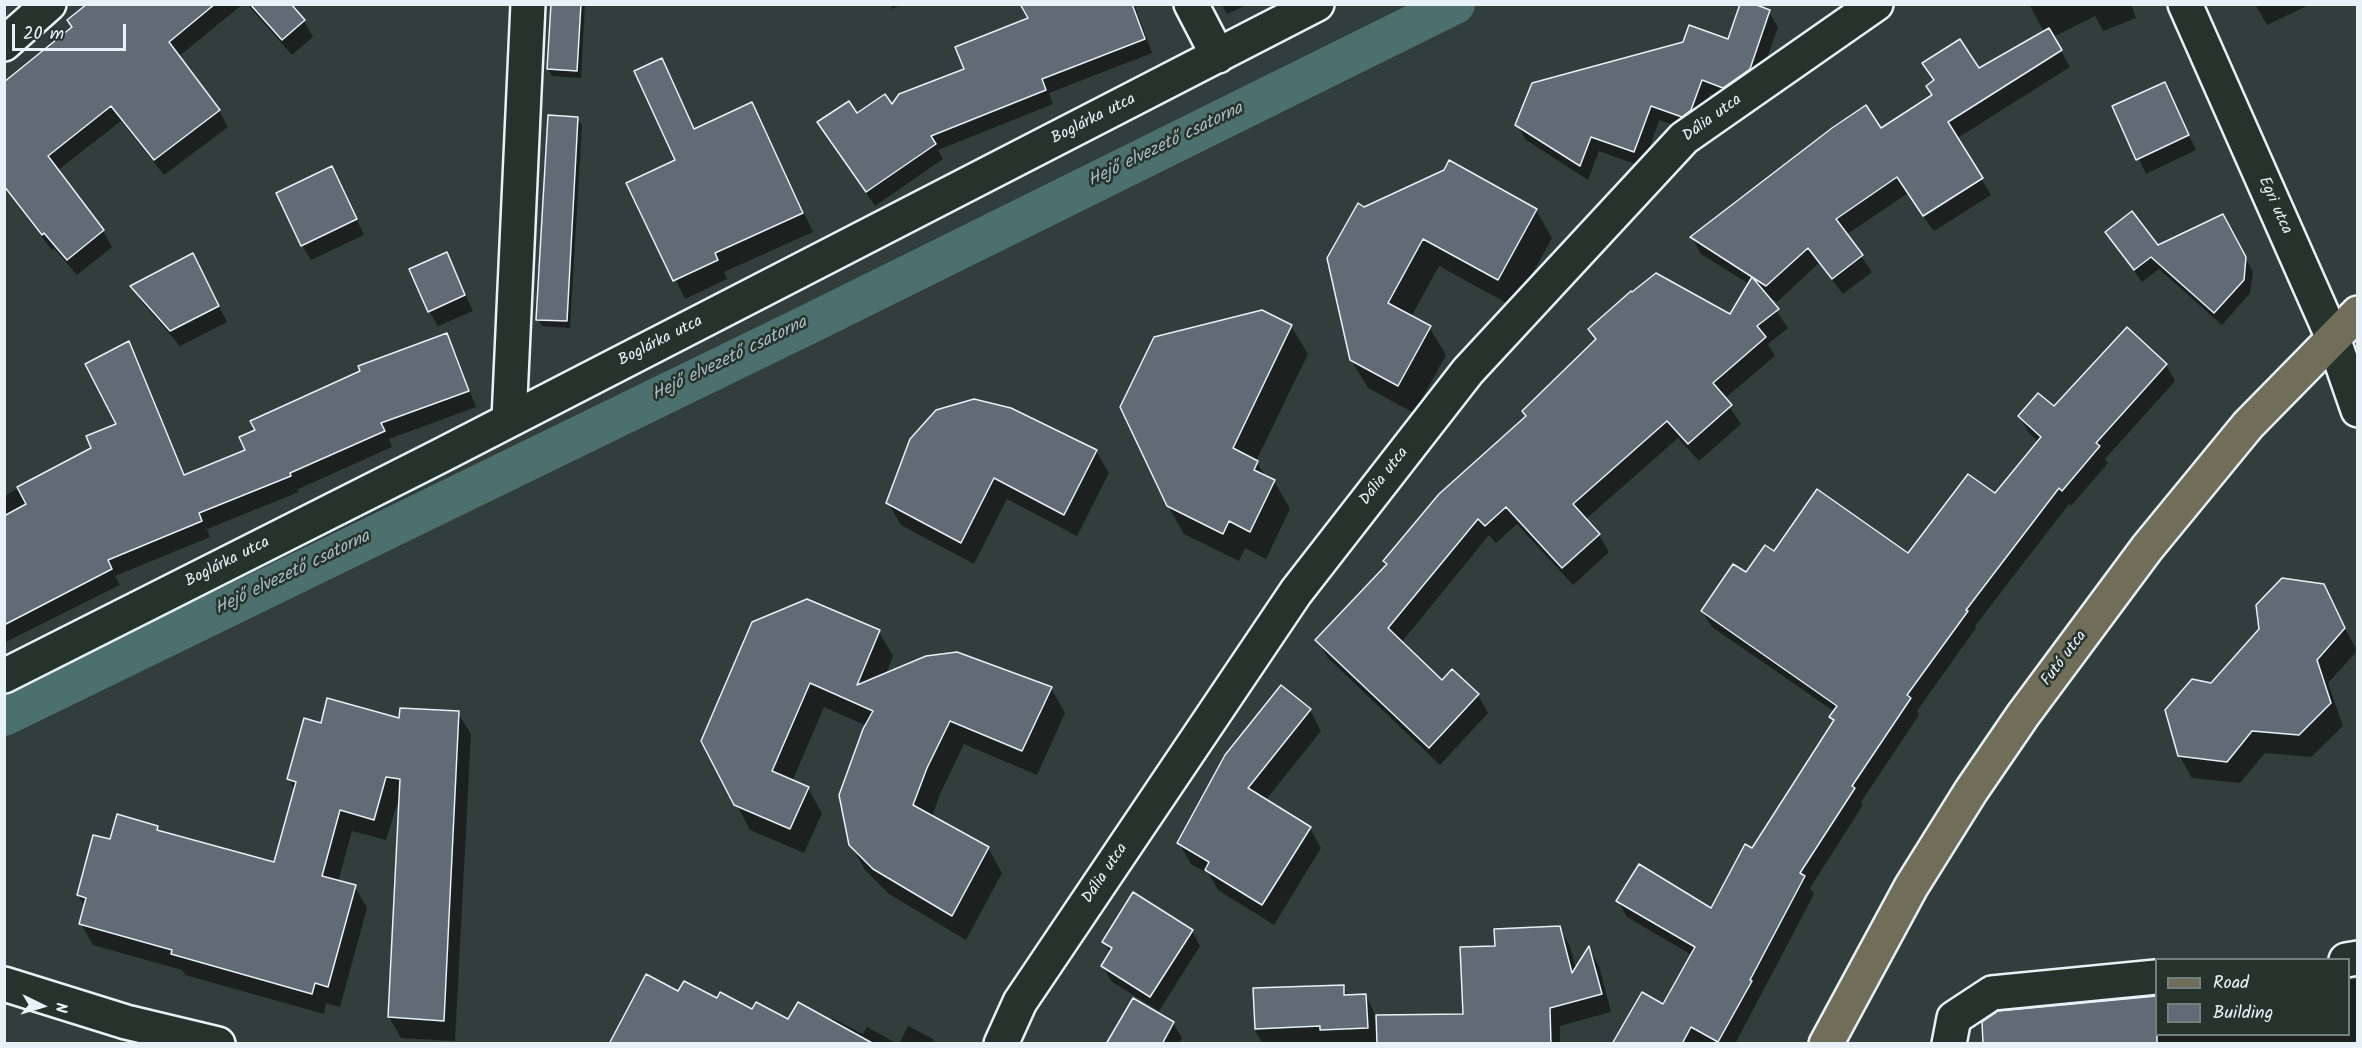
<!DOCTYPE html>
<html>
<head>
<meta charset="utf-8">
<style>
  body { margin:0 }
  #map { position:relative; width:2362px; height:1048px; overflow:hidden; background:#323e3b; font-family:Kalam,sans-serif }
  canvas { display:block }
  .frame { position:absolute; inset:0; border:6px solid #e8f1f8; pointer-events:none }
  .legend { position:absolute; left:2155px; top:958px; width:195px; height:78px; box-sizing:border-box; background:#26332d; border:2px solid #747f7e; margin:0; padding:8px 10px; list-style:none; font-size:18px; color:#e8f1f8 }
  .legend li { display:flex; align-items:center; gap:12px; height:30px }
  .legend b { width:30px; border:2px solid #747f7e }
  .north { position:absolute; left:12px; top:976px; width:60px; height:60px; -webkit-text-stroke:4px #26332d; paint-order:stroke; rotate:95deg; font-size:16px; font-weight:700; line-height:24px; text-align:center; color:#e8f1f8 }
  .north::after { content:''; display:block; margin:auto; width:21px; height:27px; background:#e8f1f8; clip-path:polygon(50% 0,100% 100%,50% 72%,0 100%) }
  .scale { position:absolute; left:12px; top:24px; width:114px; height:27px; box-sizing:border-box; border:3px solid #e8f1f8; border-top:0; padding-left:8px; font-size:18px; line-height:21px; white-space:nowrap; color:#e8f1f8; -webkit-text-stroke:4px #26332d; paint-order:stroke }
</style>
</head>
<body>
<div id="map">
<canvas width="2362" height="1048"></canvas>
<div class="frame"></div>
<ul class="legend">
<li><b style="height:8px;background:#706e59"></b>Road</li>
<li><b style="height:16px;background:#616b75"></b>Building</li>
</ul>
<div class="north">N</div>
<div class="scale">20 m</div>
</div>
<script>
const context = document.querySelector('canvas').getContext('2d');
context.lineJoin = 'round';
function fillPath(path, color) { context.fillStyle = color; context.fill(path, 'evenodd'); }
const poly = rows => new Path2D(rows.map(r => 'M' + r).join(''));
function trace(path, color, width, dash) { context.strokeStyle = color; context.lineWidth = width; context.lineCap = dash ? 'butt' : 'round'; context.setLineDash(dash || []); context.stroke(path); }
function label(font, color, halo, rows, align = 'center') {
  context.font = font + ' Kalam,sans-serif'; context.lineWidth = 5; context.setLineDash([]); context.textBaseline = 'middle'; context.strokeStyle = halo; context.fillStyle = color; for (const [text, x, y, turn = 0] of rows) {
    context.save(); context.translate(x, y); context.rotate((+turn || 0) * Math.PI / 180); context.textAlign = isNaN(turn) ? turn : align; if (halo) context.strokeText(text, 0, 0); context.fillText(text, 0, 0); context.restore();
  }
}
fillPath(poly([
  [90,4,243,4,178,57,219,111,228,127,164,175,121,121,57,171,103,231,112,247,77,275,54,248,52,250,4,188,4,85,73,28],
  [247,4,289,4,304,21,313,37,292,55],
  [552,4,585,4,581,78,552,76,548,69],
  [890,4,902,4,892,9],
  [1022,4,1134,4,1152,53,1049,93,1053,104,938,150,943,159,875,206,819,123,892,107,966,70,1030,19],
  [1222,4,1249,4,1227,14],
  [2029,4,2131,4,2136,18,2103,31,2095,16,2053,37,2070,67,1956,139,1908,193,1846,235,1872,272,1843,294,1819,263,1777,302,1766,295,1788,328,1768,344,1775,356,1724,399,1741,424,1699,461,1678,438,1585,520,1599,535,1609,552,1573,585,1517,524,1496,543,1489,535,1401,643,1443,682,1478,695,1488,713,1440,765,1328,658,1317,640,1387,566,1385,561,1527,417,1596,340,1590,330,1730,316,1749,284,1701,254,1692,237,1881,130,2044,32],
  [2255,4,2311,4,2267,25],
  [1769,12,1778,27,1758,84,1733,102,1710,94,1699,126,1691,131,1659,120,1643,167,1599,151,1588,180,1526,140,1517,125,1729,41],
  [661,60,695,130,752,104,762,122,813,232,724,272,727,279,685,299,628,184,677,161],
  [2164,84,2196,150,2146,174,2114,107],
  [577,118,582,125,570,328,542,326,538,319],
  [1982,180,1991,195,1934,231,1924,217],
  [340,183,364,235,311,260,302,245],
  [1364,208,1536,210,1552,238,1514,307,1439,266,1411,317,1429,327,1446,355,1414,413,1368,388,1351,360],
  [2222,216,2253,272,2250,293,2222,325,2159,269,2142,282,2107,233,2158,247],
  [446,254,473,311,438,326,429,311],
  [201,270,227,322,180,346,141,301,132,286],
  [1262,312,1291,326,1308,354,1256,461,1266,477,1274,481,1290,509,1266,559,1245,548,1239,561,1184,534,1168,506],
  [446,335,455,351,476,407,389,439,392,447,298,489,299,492,207,529,210,537,115,576,120,585,4,643,4,496,93,448,118,424,128,343,137,358,185,476,247,451],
  [2166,365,2175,381,2105,459,2108,463,2071,506,2069,504,1975,626,1976,628,1917,711,1919,715,1861,802,1863,805,1810,888,1814,894,1735,1044,1614,1044,1664,1006,1692,955,1627,917,1618,901,1712,910,1834,723,1831,717,1835,712,1712,627,1702,611,1774,553,1909,555,1995,495,2039,442,2029,433,2019,416,2054,408],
  [1096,451,1109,473,1077,536,1007,499,974,564,901,525,888,503],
  [2323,586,2357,651,2328,683,2343,726,2311,757,2265,753,2240,783,2192,778,2179,755,2211,685],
  [879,632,893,656,886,674,1051,688,1065,713,1037,775,964,744,940,794,932,817,988,848,1002,873,966,940,889,894,865,870,851,845,867,726,824,707,792,782,808,788,822,813,804,853,750,830,703,741],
  [1310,710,1321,731,1265,801,1310,828,1321,848,1274,925,1218,890,1209,874,1191,864,1179,843],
  [458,713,471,734,455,1041,401,1038,389,1017,400,794,386,840,352,831,338,882,355,887,367,908,340,1007,326,1003,324,1014,185,975,182,970,93,945,81,924,85,907,78,895,111,841,157,827,160,832,275,864,295,791,289,779,322,725,401,720],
  [1559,928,1570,946,1576,970,1589,949,1599,966,1611,1012,1560,1026,1560,1044,1263,1044,1256,1032,1255,990,1343,987,1348,996,1366,996,1376,1016,1464,1016],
  [1192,931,1200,946,1159,1011,1111,981,1103,966,1111,953,1104,942],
  [2358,979,2358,1044,1985,1044,2156,1034,2348,1034,2348,980],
  [679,993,717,1000,789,1021,830,1021,832,1018,863,1034,867,1027,898,1044,611,1044],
  [1173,1023,1182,1038,1179,1044,1163,1044,1172,1029,1168,1029],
  [908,1026,933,1039,935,1044,899,1044]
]), '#0007');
trace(poly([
  [4,716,813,322,1455,4]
]), '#4b706e', 40);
const building = poly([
  [87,4,215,4,169,42,220,110,154,160,111,106,48,156,104,230,67,260,44,233,42,235,4,186,4,82,72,27,67,20,87,4],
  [250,4,291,4,305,20,282,40,250,4],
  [551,4,581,4,577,71,547,69,551,4],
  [1020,4,1132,4,1145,39,1042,79,1046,90,931,136,936,144,866,192,817,122,849,101,857,113,885,94,892,104,899,94,964,69,955,47,1028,18,1020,4],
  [1740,4,1754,4,1770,10,1750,69,1723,88,1702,80,1691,110,1682,117,1651,106,1634,152,1591,137,1580,166,1515,125,1532,83,1683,42,1689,25,1728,39,1740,4],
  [2049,28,2062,50,1948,122,1983,178,1923,216,1897,177,1836,219,1863,255,1832,279,1808,248,1766,286,1690,237,1832,128,1866,105,1881,128,1932,95,1926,86,1934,80,1922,63,1960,39,1979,68,2049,28],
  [662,58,694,129,752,102,803,213,715,253,718,260,673,281,626,183,675,160,634,71,662,58],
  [2165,82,2189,135,2136,160,2112,106,2165,82],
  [548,115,578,117,567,321,536,320,548,115],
  [1449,160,1537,209,1498,280,1423,239,1388,303,1431,326,1398,386,1350,360,1327,258,1358,203,1364,207,1444,170,1449,160],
  [332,166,357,219,301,246,276,193,332,166],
  [2132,211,2158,245,2223,214,2246,257,2244,280,2214,313,2151,257,2134,270,2105,232,2132,211],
  [447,252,465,295,428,312,409,269,447,252],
  [193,253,219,306,170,331,130,286,193,253],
  [1656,273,1730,314,1752,277,1779,309,1757,326,1766,337,1713,383,1732,405,1688,444,1667,421,1573,504,1600,534,1562,568,1506,507,1485,526,1478,519,1388,628,1442,680,1452,669,1479,694,1429,748,1315,640,1387,564,1383,561,1439,494,1526,416,1522,411,1596,339,1588,329,1631,291,1632,292,1656,273],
  [1262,310,1292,325,1233,448,1258,461,1254,470,1275,480,1250,532,1229,521,1223,534,1167,506,1120,407,1154,337,1262,310],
  [2127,327,2167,364,2096,443,2100,446,2062,491,2059,488,1966,610,1968,611,1907,695,1911,698,1852,786,1855,788,1800,873,1805,876,1750,980,1752,981,1718,1042,1691,1027,1682,1044,1612,1044,1642,992,1663,1004,1695,947,1616,901,1639,864,1711,908,1745,844,1752,848,1834,720,1829,717,1837,706,1701,611,1733,564,1746,572,1765,545,1774,551,1817,489,1908,553,1968,474,1995,493,2041,437,2018,416,2038,393,2054,406,2127,327],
  [447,333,469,391,381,423,385,431,290,473,291,476,199,513,202,521,108,560,112,569,4,625,4,516,26,504,17,487,91,448,86,436,116,424,85,364,129,341,184,475,245,450,239,437,255,430,250,421,360,371,358,366,447,333],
  [974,399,1011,408,1097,450,1064,515,994,478,961,543,886,503,910,439,936,410,974,399],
  [2282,578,2324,584,2345,628,2317,660,2331,703,2299,735,2252,731,2227,762,2178,756,2165,710,2192,679,2211,683,2259,629,2256,605,2282,578],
  [807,599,880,630,857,685,926,656,957,652,1052,687,1022,751,950,721,927,768,913,805,989,847,952,916,873,869,849,845,839,795,863,729,873,711,810,683,772,771,809,787,790,829,734,805,701,741,752,622,807,599],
  [1281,685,1311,709,1248,788,1311,827,1262,905,1205,870,1209,862,1177,843,1225,755,1281,685],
  [327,698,399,718,400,708,459,711,444,1021,388,1017,400,779,386,777,374,820,340,810,322,876,356,885,328,987,315,983,312,994,171,954,172,950,79,924,86,898,77,895,93,835,110,839,117,814,158,826,157,830,274,862,296,782,287,779,304,718,321,723,327,698],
  [1133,892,1193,930,1150,997,1101,966,1112,948,1102,942,1133,892],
  [1560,926,1572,973,1589,946,1602,994,1550,1008,1551,1044,1377,1044,1376,1015,1463,1014,1460,947,1495,946,1494,929,1560,926],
  [646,974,678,991,684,981,717,998,720,992,752,1009,756,1002,788,1019,798,1002,874,1044,609,1044,646,974],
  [1344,985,1344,995,1366,994,1368,1028,1320,1030,1320,1026,1255,1029,1253,988,1344,985],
  [2157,996,2157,1044,1983,1044,1982,1022,1998,1011,2157,996],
  [1133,998,1174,1022,1162,1044,1106,1044,1133,998]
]);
fillPath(building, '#616b75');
trace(building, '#e8f1f8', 1.5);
const minor = poly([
  [1191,4,1218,56],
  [2185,4,2333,338,2358,410],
  [4,44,49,4],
  [509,420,528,4],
  [4,676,440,456,1317,4],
  [2346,960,2358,958],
  [4,984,126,1022,218,1044],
  [1001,1044,1020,1002,1296,592,1468,371,1684,138,1876,4],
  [1949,1044,1954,1018,1992,993,2156,977]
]);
const major = poly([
  [1826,1044,1911,887,1971,791,2023,715,2147,548,2248,425,2358,313]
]);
trace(minor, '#e8f1f8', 38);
trace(major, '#e8f1f8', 38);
trace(minor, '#26332d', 33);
trace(major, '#706e59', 33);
label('16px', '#e8f1f8', '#26332d', [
  ["Dália utca",1713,119,-36],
  ["Boglárka utca",1094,120,-27],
  ["Egri utca",2274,206,66],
  ["Boglárka utca",661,342,-27],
  ["Dália utca",1385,477,-52],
  ["Boglárka utca",228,563,-27],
  ["Futó utca",2065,659,-53],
  ["Dália utca",1106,874,-56]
]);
label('italic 18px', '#a9bdc1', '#26332d', [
  ["Hejő elvezető csatorna",1166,146,-26],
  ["Hejő elvezető csatorna",730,360,-26],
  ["Hejő elvezető csatorna",293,574,-26]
]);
</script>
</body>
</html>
